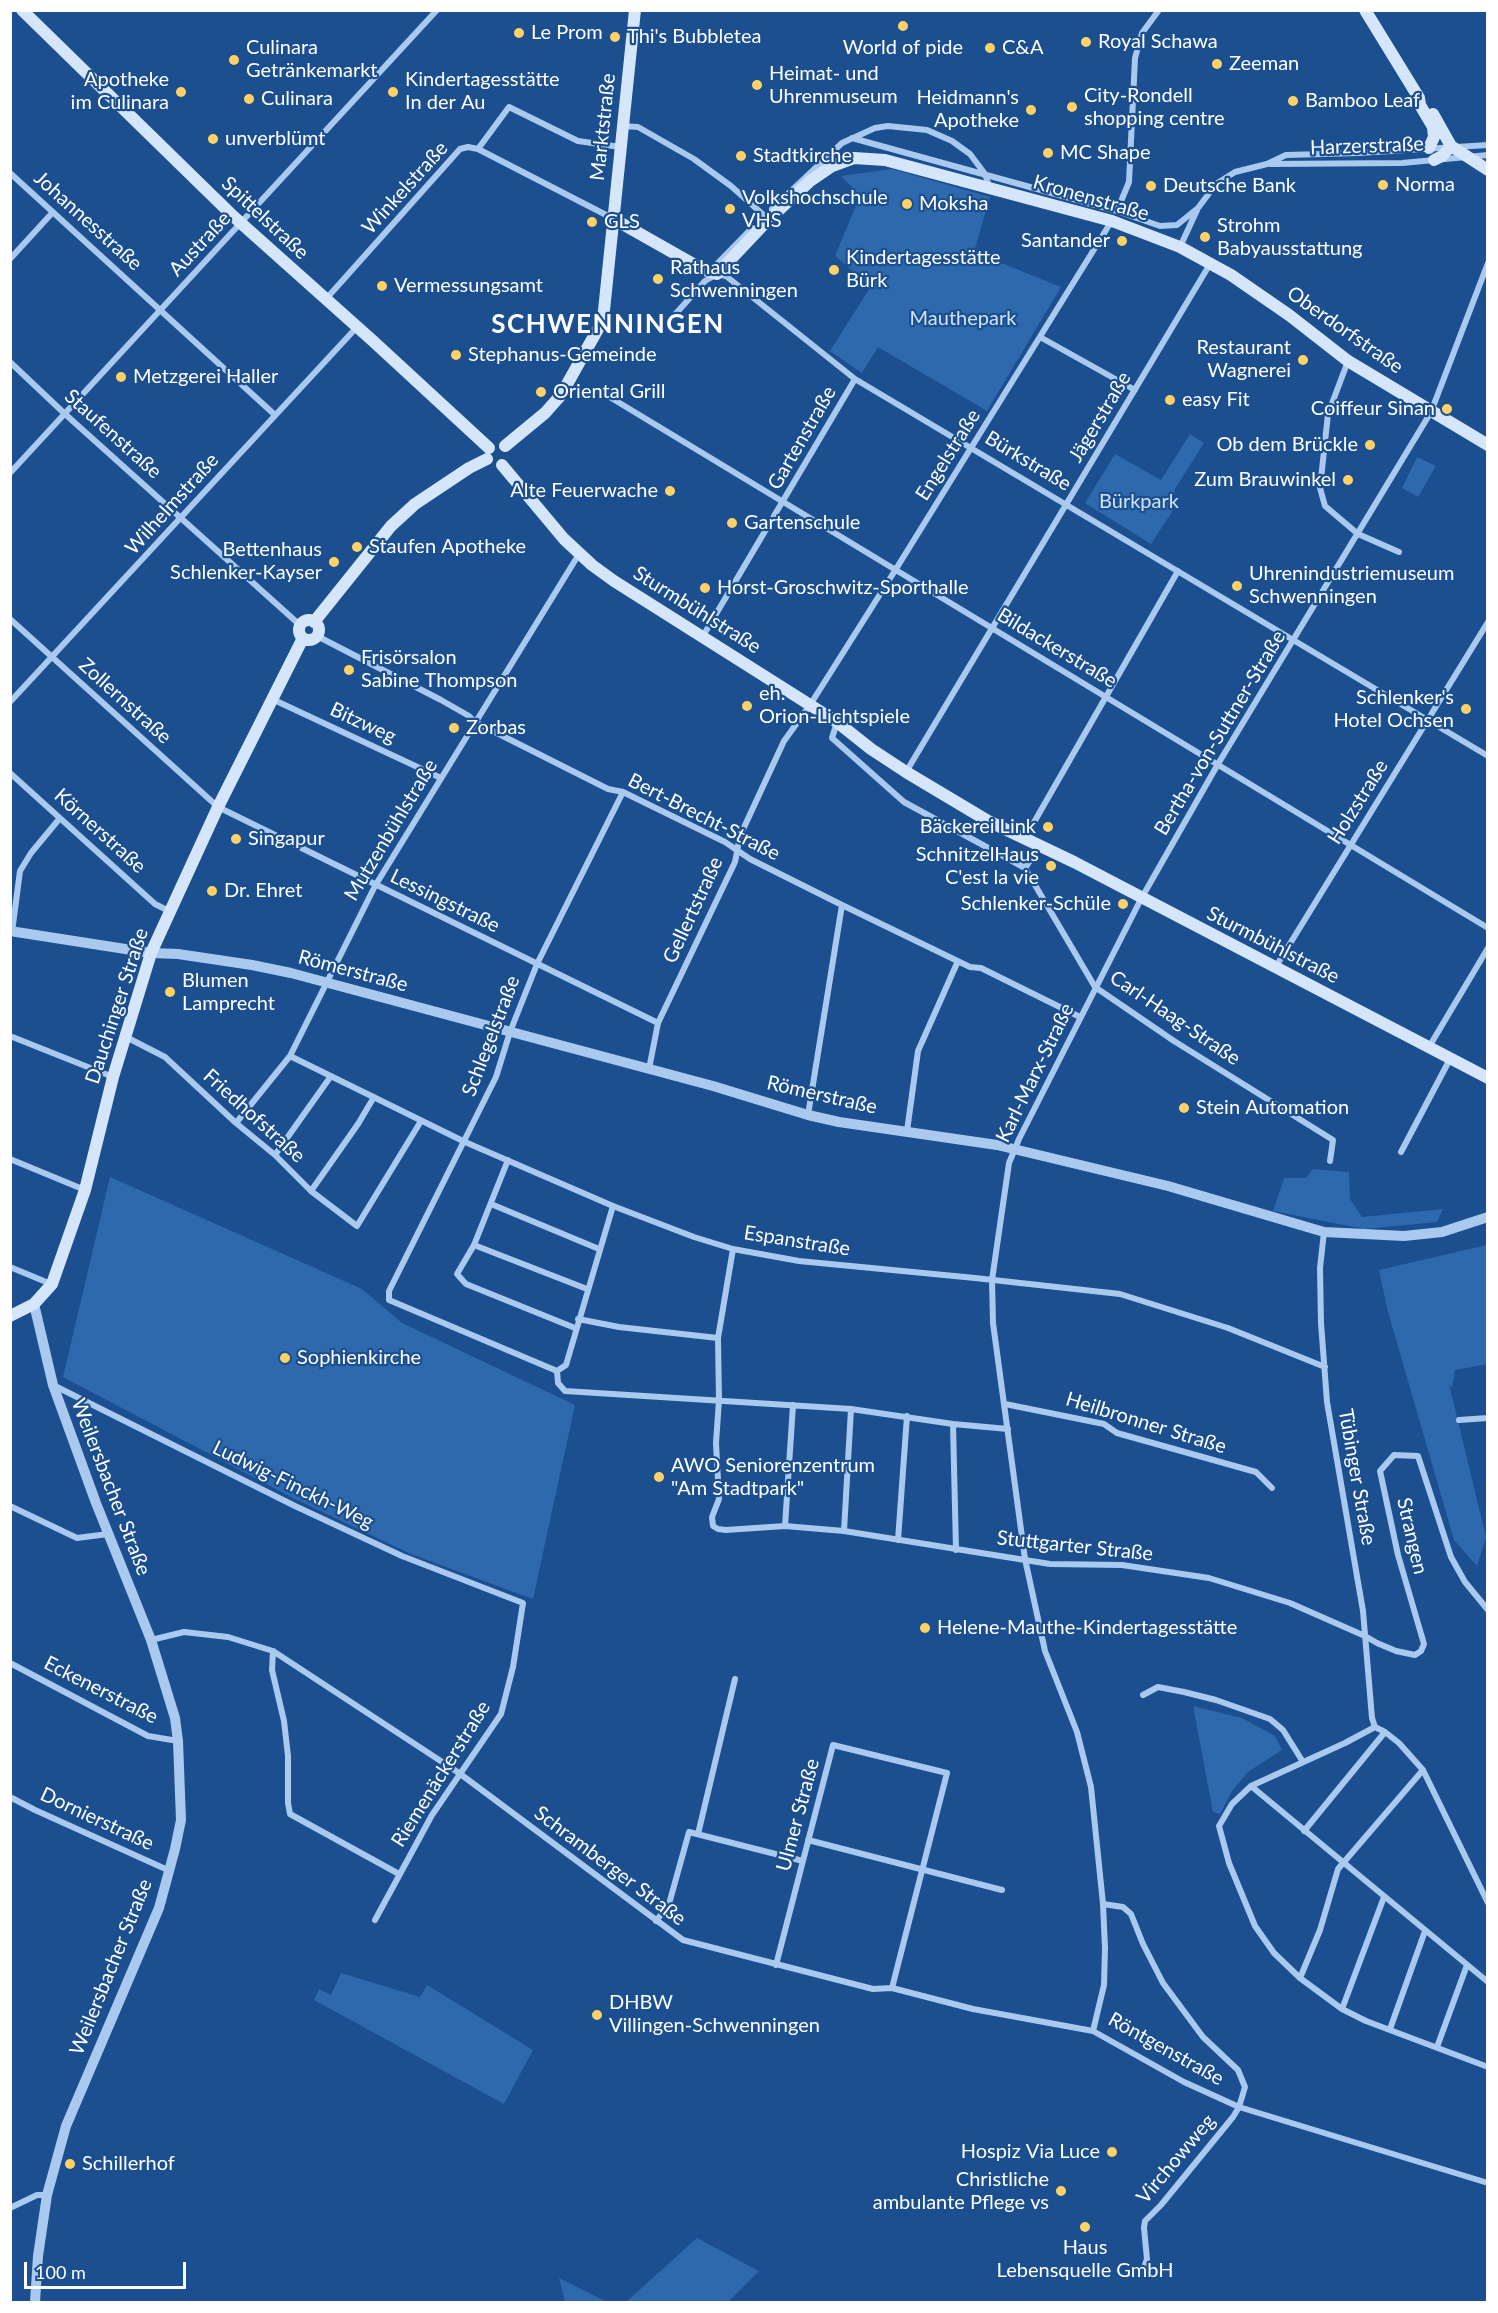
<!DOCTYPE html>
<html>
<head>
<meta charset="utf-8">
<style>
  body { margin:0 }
  #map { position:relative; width:1498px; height:2313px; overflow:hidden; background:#1b4f8f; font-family:Lato,sans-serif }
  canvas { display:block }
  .frame { position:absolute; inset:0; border:12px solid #fff; pointer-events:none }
  .scale { position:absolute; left:24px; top:2262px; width:162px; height:27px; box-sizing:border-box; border:3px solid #fff; border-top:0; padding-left:8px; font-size:18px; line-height:21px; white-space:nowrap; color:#fff; -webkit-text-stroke:4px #1b4f8f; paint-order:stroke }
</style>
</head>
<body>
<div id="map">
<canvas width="1498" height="2313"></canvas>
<div class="frame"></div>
<div class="scale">100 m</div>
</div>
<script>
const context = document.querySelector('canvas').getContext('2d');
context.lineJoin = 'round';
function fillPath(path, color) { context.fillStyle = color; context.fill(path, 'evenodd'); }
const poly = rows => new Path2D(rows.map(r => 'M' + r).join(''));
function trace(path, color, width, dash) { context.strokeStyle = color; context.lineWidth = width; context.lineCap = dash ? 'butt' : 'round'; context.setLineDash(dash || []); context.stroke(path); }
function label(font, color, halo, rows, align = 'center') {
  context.font = font + ' Lato,sans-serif'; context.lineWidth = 4.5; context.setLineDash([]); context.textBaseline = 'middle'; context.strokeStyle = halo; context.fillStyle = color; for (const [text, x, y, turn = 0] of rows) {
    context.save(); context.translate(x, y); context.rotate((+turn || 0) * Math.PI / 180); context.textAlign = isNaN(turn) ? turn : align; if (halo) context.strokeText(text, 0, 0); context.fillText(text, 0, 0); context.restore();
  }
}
fillPath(poly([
  [892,169,990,197,974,252,1061,287,987,411,878,347,862,373,830,351,871,286,835,256,857,203,852,187,841,176],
  [1190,434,1204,443,1175,489,1172,512,1151,544,1085,503,1115,454,1161,480],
  [1417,457,1436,466,1418,497,1402,488],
  [1313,1169,1349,1172,1350,1199,1362,1217,1443,1209,1437,1222,1364,1229,1273,1211,1284,1178,1306,1178],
  [110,1177,362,1289,402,1323,575,1405,533,1599,411,1554,293,1498,63,1377],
  [1487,1245,1487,1364,1455,1370,1452,1388,1449,1384,1486,1537,1477,1566,1454,1540,1388,1312,1379,1270],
  [1193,1706,1242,1718,1275,1736,1282,1750,1248,1772,1232,1791,1220,1814,1213,1812],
  [341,1973,420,1997,427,1985,533,2050,504,2104,314,2000,319,1989,331,1995],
  [697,2238,759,2271,728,2302,626,2302],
  [559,2278,607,2302,565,2302]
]), '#2e69ad');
trace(poly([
  [622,126,638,127,694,159,731,186,768,219],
  [852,138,1117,211,1160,226,1177,225,1198,208],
  [478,149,509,107,578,141,620,147],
  [1270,164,1402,163,1488,155],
  [10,173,275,415],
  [772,209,842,143,875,128,888,126,927,130,952,141,970,154,985,174,990,189],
  [1117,211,1129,182,1135,58,1142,33,1159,10],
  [1180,247,1198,208,1216,184,1235,172,1267,164,1286,155,1359,153,1488,145],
  [10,259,53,212],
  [709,272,752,228],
  [326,299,460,149,468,147,478,149,612,218],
  [671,319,705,281,717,274,726,276,855,379,1488,756],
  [1040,337,1135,390],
  [1348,361,1328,414,1320,488,1325,506,1358,534,1399,552],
  [10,362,65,414,301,626],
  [608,396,1488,928],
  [10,473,437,10],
  [10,619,218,807,658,1023],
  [317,636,441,700,469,716,475,722,608,789,623,792,725,842,750,859,842,905,970,967,981,968,1080,1017],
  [703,636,855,379],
  [272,699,441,778],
  [10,702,357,327],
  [837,722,832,738,904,802,1025,868,1040,846],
  [906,772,1210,264],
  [10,773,155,904,169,911],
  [1025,838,1178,571],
  [1025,868,1095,987,1174,1041,1333,1140,1330,1161],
  [12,932,20,871,31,853,60,818],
  [1275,968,1488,622],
  [10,1036,113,1077],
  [126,1037,165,1057,236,1123,275,1155,311,1191,357,1226,421,1121],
  [1429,1047,1488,948],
  [290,1056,465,1142,613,1206,694,1237,733,1249,799,1261,975,1278,1120,1294,1228,1328,1325,1367],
  [649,1069,658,1023,735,862,740,836,784,741,810,705,896,569,1111,222],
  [808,1115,842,905],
  [236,1123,290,1056,375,886,579,554],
  [907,1131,918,1051,958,961],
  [1401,1152,1450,1059],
  [275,1155,331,1076],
  [10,1159,85,1190],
  [508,1160,474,1245,457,1274,466,1284,575,1328],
  [311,1191,358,1124,374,1097],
  [491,1204,599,1249],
  [613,1206,566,1365,557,1371,389,1300,389,1291,496,1077,510,1032,537,964,623,792],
  [1324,1232,1320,1268,1321,1323,1327,1402,1363,1611,1372,1718,1375,1727],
  [474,1245,587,1289],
  [733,1249,718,1338,719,1400,716,1443,719,1499,712,1517,713,1526,718,1529,726,1530,785,1526,844,1531,1050,1564,1122,1565,1209,1578,1290,1603,1365,1636,1377,1643,1396,1651,1415,1655,1421,1651,1424,1644,1398,1555,1380,1471,1394,1455,1418,1456,1451,1557,1465,1582,1488,1610],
  [10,1267,51,1284],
  [578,1319,619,1327,718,1338],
  [557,1371,558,1383,565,1391,851,1409,953,1424,1008,1429],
  [53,1385,295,1506,402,1556,523,1603,513,1667,501,1714,432,1815,375,1920],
  [1005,1404,1104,1424,1117,1433,1256,1472,1272,1488],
  [1459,1420,1488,1418],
  [953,1424,956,1550],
  [10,1506,77,1538,108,1534],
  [785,1526,793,1405],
  [844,1531,851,1409],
  [898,1540,907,1416],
  [151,1640,184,1632,228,1637,273,1651,459,1773,683,1940,873,1989,892,1988,973,2009,1093,2031,1184,2082,1239,2107,1488,2183],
  [273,1651,272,1670,284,1721,288,1756,288,1803,290,1814,399,1874],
  [10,1663,148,1736,178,1741],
  [1143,1695,1158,1687,1184,1692,1216,1700,1270,1719,1283,1730,1303,1762],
  [1251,1786,1488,1982],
  [10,1797,35,1810,170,1871],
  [1304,1831,1385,1732],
  [698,1834,735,1679],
  [808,1840,1002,1890],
  [1488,1903,1423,1770,1399,1743,1385,1732,1375,1727,1345,1743,1251,1786,1232,1804,1219,1826,1229,1863,1255,1926,1274,1953,1300,1978,1342,2009,1366,2021,1488,2067],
  [1103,1904,1123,1907,1131,1914,1143,1944,1163,1983,1203,2037,1238,2070,1245,2087,1239,2107,1233,2117,1161,2205,1145,2221,1144,2228,1147,2259,1143,2270],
  [656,1921,669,1904,689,1832,803,1861],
  [776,1965,833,1745,947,1773,892,1988],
  [1300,1978,1320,1930,1338,1869,1423,1770],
  [1342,2009,1384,1897],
  [1390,2029,1425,1931],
  [1093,2031,1104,1985,1105,1948,1103,1904,1091,1787,1077,1732,1045,1651,1025,1559,993,1323,992,1280,1009,1163,1019,1139,1141,899,1218,764,1431,412,1488,263],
  [1437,2047,1467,1965],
  [10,2208,37,2195,47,2195]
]), '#a9c9ee', 6);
trace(poly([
  [10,931,151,953,178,954,252,965,291,973,713,1086,808,1115,839,1122,997,1145,1168,1186,1324,1232,1404,1236,1442,1232,1488,1217],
  [34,1304,53,1385,96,1503,151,1640,175,1718,178,1741,181,1820,175,1849,159,1908,66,2126,47,2195,38,2256,35,2302]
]), '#a9c9ee', 10);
trace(poly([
  [22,10,233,216,373,341,489,448],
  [1365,10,1419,98,1420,105,1433,127,1434,137,1429,148],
  [1433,114,1451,146,1488,170],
  [1434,160,1442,156,1451,146],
  [612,218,702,269,717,274,768,220,810,181,832,166,854,158,885,160,1112,221,1180,247,1231,275,1289,315,1348,361,1488,445],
  [505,446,545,413,561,395,603,320,635,10],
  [502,465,564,539,592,565,614,581,837,722,871,749,906,772,988,821,1074,862,1488,1078],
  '299 630a10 10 0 1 1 20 0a10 10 0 1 1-20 0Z',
  [314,622,391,526,415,504,469,468,487,459],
  [10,1316,34,1304,52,1284,85,1190,113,1077,151,953,218,807,303,638]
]), '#d6e6fa', 12);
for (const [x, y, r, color] of [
  [903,26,6,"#ffd166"],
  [519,33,6,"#ffd166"],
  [615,37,6,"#ffd166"],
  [1086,42,6,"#ffd166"],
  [990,48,6,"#ffd166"],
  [234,60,6,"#ffd166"],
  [1217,64,6,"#ffd166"],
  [757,85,6,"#ffd166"],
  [181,92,6,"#ffd166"],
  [393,92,6,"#ffd166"],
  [249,99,6,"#ffd166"],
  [1293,101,6,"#ffd166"],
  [1072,107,6,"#ffd166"],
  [1031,110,6,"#ffd166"],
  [213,139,6,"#ffd166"],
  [1048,153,6,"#ffd166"],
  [741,156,6,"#ffd166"],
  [1383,185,6,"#ffd166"],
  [1151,186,6,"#ffd166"],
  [907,204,6,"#ffd166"],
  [730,209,6,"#ffd166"],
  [592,222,6,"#ffd166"],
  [1205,237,6,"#ffd166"],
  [1122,241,6,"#ffd166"],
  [834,270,6,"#ffd166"],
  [658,279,6,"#ffd166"],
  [382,286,6,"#ffd166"],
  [456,355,6,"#ffd166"],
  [1303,360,6,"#ffd166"],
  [121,377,6,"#ffd166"],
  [541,392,6,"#ffd166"],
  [1170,400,6,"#ffd166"],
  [1447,409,6,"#ffd166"],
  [1370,445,6,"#ffd166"],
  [1348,480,6,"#ffd166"],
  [670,491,6,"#ffd166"],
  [732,523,6,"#ffd166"],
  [357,547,6,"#ffd166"],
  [334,562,6,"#ffd166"],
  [1237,586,6,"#ffd166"],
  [705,588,6,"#ffd166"],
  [349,670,6,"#ffd166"],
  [747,706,6,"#ffd166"],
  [1466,709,6,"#ffd166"],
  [454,728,6,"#ffd166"],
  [1048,827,6,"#ffd166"],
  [236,839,6,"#ffd166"],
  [1051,866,6,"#ffd166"],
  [212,891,6,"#ffd166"],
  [1123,904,6,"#ffd166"],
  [170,992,6,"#ffd166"],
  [1184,1108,6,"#ffd166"],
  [285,1358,6,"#ffd166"],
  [659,1477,6,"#ffd166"],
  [925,1628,6,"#ffd166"],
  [597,2015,6,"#ffd166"],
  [1112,2152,6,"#ffd166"],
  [70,2164,6,"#ffd166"],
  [1061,2191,6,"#ffd166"],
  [1085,2227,6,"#ffd166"]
]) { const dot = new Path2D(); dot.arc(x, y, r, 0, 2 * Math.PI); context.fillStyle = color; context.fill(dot); trace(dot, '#1b4f8f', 2); }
label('20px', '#fff', '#1b4f8f', [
  ["Le Prom",531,33],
  ["Thi's Bubbletea",627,37],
  ["Royal Schawa",1098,42],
  ["Culinara",246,48],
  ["Getränkemarkt",246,71],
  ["World of pide",903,48,"center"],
  ["C&A",1002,48],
  ["Zeeman",1229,64],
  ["Heimat- und",769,74],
  ["Uhrenmuseum",769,97],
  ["Apotheke",169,80,"right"],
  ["im Culinara",169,103,"right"],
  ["Kindertagesstätte",405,80],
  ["In der Au",405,103],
  ["City-Rondell",1084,96],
  ["shopping centre",1084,119],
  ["Heidmann's",1019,98,"right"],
  ["Apotheke",1019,121,"right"],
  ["Culinara",261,99],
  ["Bamboo Leaf",1305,101],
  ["unverblümt",225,139],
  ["MC Shape",1060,153],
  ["Stadtkirche",753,156],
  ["Norma",1395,185],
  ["Deutsche Bank",1163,186],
  ["Volkshochschule",742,198],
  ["VHS",742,221],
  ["Moksha",919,204],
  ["GLS",604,222],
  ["Strohm",1217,226],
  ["Babyausstattung",1217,249],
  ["Santander",1110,241,"right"],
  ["Kindertagesstätte",846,258],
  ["Bürk",846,281],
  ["Rathaus",670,268],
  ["Schwenningen",670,291],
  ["Vermessungsamt",394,286],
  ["Restaurant",1291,348,"right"],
  ["Wagnerei",1291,371,"right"],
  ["Stephanus-Gemeinde",468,355],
  ["Metzgerei Haller",133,377],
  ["Oriental Grill",553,392],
  ["easy Fit",1182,400],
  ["Coiffeur Sinan",1435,409,"right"],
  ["Ob dem Brückle",1358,445,"right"],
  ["Zum Brauwinkel",1336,480,"right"],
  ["Alte Feuerwache",658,491,"right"],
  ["Gartenschule",744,523],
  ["Staufen Apotheke",369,547],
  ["Bettenhaus",322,550,"right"],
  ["Schlenker-Kayser",322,573,"right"],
  ["Uhrenindustriemuseum",1249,574],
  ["Schwenningen",1249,597],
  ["Horst-Groschwitz-Sporthalle",717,588],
  ["Frisörsalon",361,658],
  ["Sabine Thompson",361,681],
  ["eh.",759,694],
  ["Orion-Lichtspiele",759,717],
  ["Schlenker's",1454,698,"right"],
  ["Hotel Ochsen",1454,721,"right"],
  ["Zorbas",466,728],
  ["Bäckerei Link",1036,827,"right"],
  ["Singapur",248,839],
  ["SchnitzelHaus",1039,855,"right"],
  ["C'est la vie",1039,878,"right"],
  ["Dr. Ehret",224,891],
  ["Schlenker-Schüle",1111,904,"right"],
  ["Blumen",182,981],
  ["Lamprecht",182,1004],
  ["Stein Automation",1196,1108],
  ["Sophienkirche",297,1358],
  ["AWO Seniorenzentrum",671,1466],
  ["\"Am Stadtpark\"",671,1489],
  ["Helene-Mauthe-Kindertagesstätte",937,1628],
  ["DHBW",609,2003],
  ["Villingen-Schwenningen",609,2026],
  ["Hospiz Via Luce",1100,2152,"right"],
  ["Schillerhof",82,2164],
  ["Christliche",1049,2180,"right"],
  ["ambulante Pflege vs",1049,2203,"right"],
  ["Haus",1085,2248,"center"],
  ["Lebensquelle GmbH",1085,2271,"center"]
], 'left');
label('20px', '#fff', '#1b4f8f', [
  ["Marktstraße",603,127,-84],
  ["Harzerstraße",1367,146,-2],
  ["Winkelstraße",405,188,-48],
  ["Kronenstraße",1091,198,16],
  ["Spittelstraße",265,218,43],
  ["Johannesstraße",88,221,42],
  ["Austraße",200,244,-47],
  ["Oberdorfstraße",1345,330,35],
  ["Jägerstraße",1100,417,-59],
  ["Staufenstraße",113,434,42],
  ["Gartenstraße",802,438,-60],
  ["Engelstraße",948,455,-58],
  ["Bürkstraße",1028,461,31],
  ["Wilhelmstraße",172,504,-48],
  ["Sturmbühlstraße",697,610,32],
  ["Bildackerstraße",1057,648,31],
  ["Zollernstraße",125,701,42],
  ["Bitzweg",363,723,25],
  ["Bertha-von-Suttner-Straße",1220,733,-59],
  ["Holzstraße",1358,802,-58],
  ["Bert-Brecht-Straße",704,817,27],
  ["Mutzenbühlstraße",391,830,-59],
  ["Körnerstraße",100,831,42],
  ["Lessingstraße",445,901,26],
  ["Gellertstraße",693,910,-65],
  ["Sturmbühlstraße",1273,945,27],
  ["Römerstraße",353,971,15],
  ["Dauchinger Straße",117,1006,-72],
  ["Carl-Haag-Straße",1175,1018,34],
  ["Schlegelstraße",491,1036,-69],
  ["Karl-Marx-Straße",1035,1073,-64],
  ["Römerstraße",822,1095,13],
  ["Friedhofstraße",254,1116,42],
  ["Espanstraße",797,1241,9],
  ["Heilbronner Straße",1146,1423,17],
  ["Tübinger Straße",1357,1477,80],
  ["Ludwig-Finckh-Weg",293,1485,26],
  ["Weilersbacher Straße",111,1487,69],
  ["Strangen",1412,1536,77],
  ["Stuttgarter Straße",1075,1546,6],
  ["Eckenerstraße",101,1690,27],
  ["Riemenäckerstraße",441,1774,-58],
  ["Ulmer Straße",798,1815,-75],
  ["Dornierstraße",97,1819,25],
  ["Schramberger Straße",610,1866,37],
  ["Weilersbacher Straße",111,1967,-68],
  ["Röntgenstraße",1166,2049,29],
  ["Virchowweg",1176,2159,-50]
]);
label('20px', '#cfe3fa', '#1b4f8f', [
  ["Mauthepark",963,319],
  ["Bürkpark",1139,502]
]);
context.letterSpacing = '1.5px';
label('bold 26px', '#fff', '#1b4f8f', [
  ["SCHWENNINGEN",608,325]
]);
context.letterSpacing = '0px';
</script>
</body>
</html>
